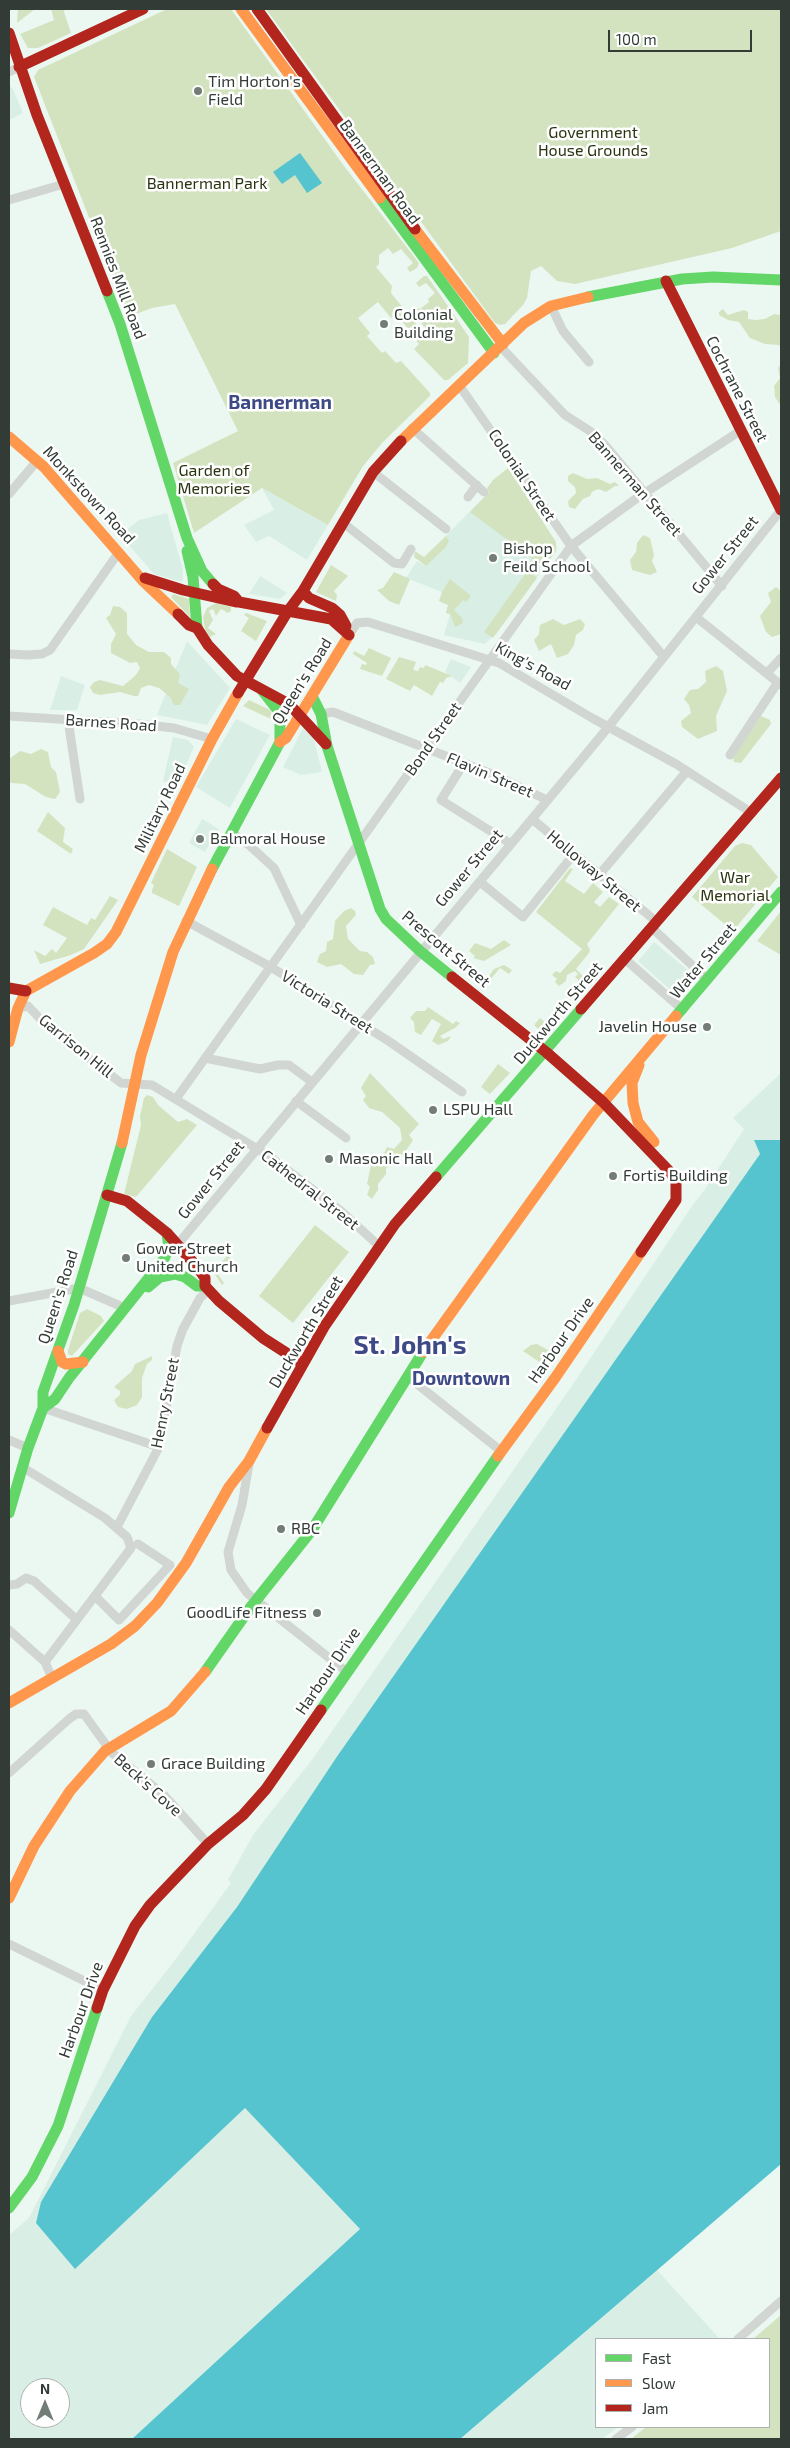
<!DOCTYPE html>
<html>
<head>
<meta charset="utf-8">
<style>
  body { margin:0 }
  #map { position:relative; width:790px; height:2448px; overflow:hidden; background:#ebf8f2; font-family:"Exo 2",sans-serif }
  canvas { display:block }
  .frame { position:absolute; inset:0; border:10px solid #323b36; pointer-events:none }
  .legend { position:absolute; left:595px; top:2338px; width:175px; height:90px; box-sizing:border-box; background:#fff; border:1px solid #adb1af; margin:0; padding:6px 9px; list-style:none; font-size:15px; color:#323b36 }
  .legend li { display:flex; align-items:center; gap:10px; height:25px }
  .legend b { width:25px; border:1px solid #adb1af }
  .north { position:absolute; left:20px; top:2378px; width:50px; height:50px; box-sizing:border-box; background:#fff; border:1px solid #adb1af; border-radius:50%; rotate:0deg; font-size:14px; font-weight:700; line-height:20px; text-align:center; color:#323b36 }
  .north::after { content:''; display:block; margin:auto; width:18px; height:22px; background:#737d78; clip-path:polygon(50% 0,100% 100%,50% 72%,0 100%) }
  .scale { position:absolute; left:608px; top:30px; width:144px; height:22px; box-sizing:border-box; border:2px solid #323b36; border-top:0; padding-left:6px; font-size:15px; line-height:18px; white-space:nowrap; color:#323b36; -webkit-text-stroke:4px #fff; paint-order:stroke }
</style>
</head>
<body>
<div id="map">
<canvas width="790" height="2448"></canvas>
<div class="frame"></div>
<ul class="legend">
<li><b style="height:6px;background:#63d668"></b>Fast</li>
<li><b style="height:6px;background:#ff974d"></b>Slow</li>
<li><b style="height:6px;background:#b3261e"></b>Jam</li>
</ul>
<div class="north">N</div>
<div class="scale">100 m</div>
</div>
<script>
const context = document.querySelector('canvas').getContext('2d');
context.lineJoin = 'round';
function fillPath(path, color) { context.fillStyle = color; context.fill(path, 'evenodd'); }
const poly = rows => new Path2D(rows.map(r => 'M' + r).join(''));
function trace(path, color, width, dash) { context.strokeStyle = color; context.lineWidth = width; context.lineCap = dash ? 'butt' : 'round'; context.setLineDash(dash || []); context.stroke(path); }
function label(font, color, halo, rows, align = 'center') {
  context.font = font + ' "Exo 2",sans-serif'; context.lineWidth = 5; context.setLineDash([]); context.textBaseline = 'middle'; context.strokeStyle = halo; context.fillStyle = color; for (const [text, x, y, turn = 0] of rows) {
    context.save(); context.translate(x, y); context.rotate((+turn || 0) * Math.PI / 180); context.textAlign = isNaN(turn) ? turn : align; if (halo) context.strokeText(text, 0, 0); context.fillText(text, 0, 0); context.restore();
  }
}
fillPath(poly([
  [9,85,13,89,23,113,9,120],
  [262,488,328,525,307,560,269,536,256,542,244,525,274,510],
  [477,504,554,538,557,547,554,554,499,630,485,644,444,635,450,614,446,613,448,605,439,601,442,592,406,578,417,561,426,566,448,541,446,536],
  [167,513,183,570,183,581,178,581,154,574,120,535,139,520],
  [260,576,287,593,280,599,249,594],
  [187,641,230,688,207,725,157,715],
  [451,659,471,667,460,683,445,672],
  [61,676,85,685,77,710,50,710],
  [236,719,270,735,230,808,196,787],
  [303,728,314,739,322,772,301,775,283,767],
  [173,737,188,740,194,747,176,787,163,781],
  [202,819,219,829,205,852,189,843],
  [654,942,695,976,677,996,638,961],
  [781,1073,781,1140,754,1140,760,1154,338,1755,237,1907,152,2017,137,2044,76,2268,245,2108,360,2229,132,2439,9,2439,9,2235,29,2218,131,2016,175,1960,231,1883,228,1880,253,1835,314,1757,571,1387,692,1206,705,1189,744,1129,733,1118],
  [30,2388,60,2388,60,2418,30,2418],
  [657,2270,720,2339,596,2339,596,2427,618,2427,602,2439,460,2439]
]), '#d9efe5');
fillPath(poly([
  [18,9,35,9,17,23],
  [51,9,65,9,64,12,71,33,38,48,28,48,20,34,54,20],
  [167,9,231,9,344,166,419,263,417,268,410,272,407,268,413,263,401,249,393,254,388,248,379,255,379,264,376,267,392,286,391,293,417,325,410,331,396,314,391,318,378,302,358,318,370,333,367,336,382,353,385,351,396,363,401,361,430,393,430,396,383,442,363,466,328,525,262,488,194,533,173,463,238,431,175,304,152,308,128,317,34,77,38,70],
  [266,9,781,9,781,231,732,248,575,284,557,281,541,266,531,271,527,298,523,305,505,324,500,325,495,323],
  [424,276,427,276,441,296,469,337,468,363,448,380,444,380,414,349,419,344,413,336,421,328,424,331,426,329,411,310,415,307,420,309,429,302,428,299,435,293,426,283,419,287,416,283],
  [723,309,728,315,744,310,748,312,748,319,755,320,765,319,774,314,781,315,781,348,779,345,765,344,750,338,739,322,728,320,719,315,719,312],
  [781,364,781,406,775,397,774,386,780,378,778,368],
  [508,468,556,542,556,551,545,566,537,562,470,512,489,492,487,488,493,480],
  [573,473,587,479,597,478,610,484,615,482,619,486,615,486,606,492,598,489,592,492,590,496,583,499,575,509,569,507,568,501,576,493,575,487,568,481,568,476],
  [643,535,650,538,654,555,652,561,657,572,650,575,632,570,630,560,636,552,637,543],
  [446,536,449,541,446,547,426,566,414,557,415,551,424,557],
  [331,565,348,576,334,591,337,595,336,601,316,592],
  [528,570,537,578,493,638,484,632],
  [394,572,410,579,399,605,389,601,377,590,383,588],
  [450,579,471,596,466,602,463,600,454,610,462,618,463,623,455,627,450,614,446,613,448,605,439,601,442,592],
  [776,587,781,591,781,634,772,637,766,632,760,616,771,602,768,593],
  [173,594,189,599,190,617,171,597],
  [216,603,231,607,231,611,228,613,221,609,216,616,213,609,209,611,213,620,208,628,216,634,210,637,205,630,203,617,207,608],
  [113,606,120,607,127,613,127,634,136,645,149,652,164,652,171,658,171,664,180,674,178,683,189,689,180,705,174,705,170,697,159,688,149,685,141,688,138,696,134,696,120,692,100,695,93,693,90,687,94,682,100,680,123,686,136,675,140,668,137,662,130,663,111,653,111,644,116,634,106,618,110,615],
  [246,613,267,621,256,641,241,631,249,618,244,615],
  [553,619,564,625,580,619,585,624,583,630,576,635,574,645,568,654,557,658,551,644,539,651,534,640,539,634,540,625],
  [369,648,391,658,382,676,360,669,362,664,366,665,367,663,353,654,354,651,364,656],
  [399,657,416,662,413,670,418,671,420,667,424,668,425,665,452,676,446,678,443,683,440,682,432,696,414,685,410,691,386,679],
  [716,666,723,671,727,691,716,716,717,731,698,739,682,727,681,721,691,713,689,705,684,699,690,690,698,689,706,682,705,671],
  [249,700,270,710,275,721,243,706],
  [761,716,770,720,771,724,741,763,734,762,733,757],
  [41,749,48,752,51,767,56,772,60,792,55,799,46,797,25,784,11,783,9,781,9,759,20,751,31,754],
  [48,812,65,828,63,842,73,849,71,854,37,831],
  [742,843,751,845,778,877,733,931,692,897,735,846],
  [167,849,197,867,179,906,152,893,152,890,154,885,151,883],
  [570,868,573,869,565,881,584,894,593,883,603,892,594,902,600,907,609,897,619,904,587,944,590,950,589,953,576,969,588,981,585,986,575,977,578,974,575,971,567,975,566,981,559,986,555,982,557,979,552,975,556,971,560,973,582,949,536,912],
  [110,896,118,900,84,949,71,955,40,964,34,950,45,956,52,949,56,953,67,938,43,925,53,907,87,925,91,918,95,920],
  [351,908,355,911,356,915,346,926,348,939,360,951,367,952,373,957,375,964,370,965,363,975,354,974,341,964,327,967,317,962,320,954,326,951,327,942,333,939,335,921,344,911],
  [781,911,781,955,757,941],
  [504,940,511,945,484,961,473,958,475,956,469,951,475,943,491,949],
  [504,965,512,970,509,974,500,968,484,987,482,986,494,969],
  [428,1007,453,1024,456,1021,460,1023,455,1028,440,1036,443,1039,451,1036,448,1041,438,1045,432,1041,441,1024,432,1019,421,1035,415,1032,414,1022,410,1018,416,1011,425,1011],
  [540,1018,550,1026,544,1034,534,1025],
  [498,1064,510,1073,490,1094,481,1087],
  [370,1073,419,1124,409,1135,413,1140,398,1163,386,1168,386,1174,378,1184,378,1190,372,1199,367,1195,370,1187,367,1184,371,1165,380,1161,387,1147,394,1149,402,1140,400,1128,382,1112,369,1108,363,1100,366,1096,361,1088],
  [147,1095,153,1097,158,1105,178,1122,187,1119,197,1125,136,1197,124,1194,141,1125,140,1116,144,1098],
  [315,1225,349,1252,293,1323,259,1296],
  [227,1256,231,1258,218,1274,224,1283,222,1285,213,1272],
  [87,1309,101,1316,104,1321,72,1356,68,1354,68,1350,80,1313],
  [537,1344,557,1355,548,1368,523,1351,531,1345],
  [152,1356,152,1360,147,1364,142,1378,142,1397,137,1405,127,1409,118,1407,114,1400,120,1395,120,1391,114,1387,132,1371,135,1364],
  [781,2315,781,2439,631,2439,646,2427,769,2427,769,2339,753,2339]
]), '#d3e3bf');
fillPath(poly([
  [300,153,322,183,307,193,295,175,282,184,273,172],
  [754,1140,781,1140,781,2164,460,2439,132,2439,360,2229,245,2108,75,2269,36,2223,41,2202,152,2017,237,1907,338,1755,760,1154]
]), '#55c4ce');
trace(poly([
  [9,72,19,67],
  [9,200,64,184],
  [551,306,563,331,589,362],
  [500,346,565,415,590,431,604,444,722,586],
  [459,385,571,546,664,657],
  [412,428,484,492],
  [373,472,446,529],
  [9,494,37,461],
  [468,497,477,485],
  [342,522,394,563,402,564,411,549],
  [696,617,781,685],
  [349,635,357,623,368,622,499,663,592,718,676,764,752,813],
  [9,654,27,655,42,654,50,650,119,552],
  [767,673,781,658],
  [321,714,333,712,497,776,547,800],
  [9,716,138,724,174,728,212,739],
  [68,720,80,799],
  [730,755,778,682],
  [464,763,441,800,511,844],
  [532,819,657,922],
  [231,832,249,845,274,868,301,925],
  [599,875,687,771],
  [480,882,523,917,574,854],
  [186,921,271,967,390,1042,462,1092],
  [652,928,708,980],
  [625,959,683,1010],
  [18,1008,28,1006,46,1025,121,1083,152,1085,269,1156,341,1211,379,1246],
  [205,1058,260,1069,278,1065,289,1065,312,1082],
  [176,1099,571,546,637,498,740,431],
  [296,1101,346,1138],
  [178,1244,601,736,781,510],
  [9,1301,79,1288,125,1308],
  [407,1376,501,1451],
  [43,1408,159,1447],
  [9,1440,28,1448],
  [249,1464,242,1505,228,1552,231,1570,247,1593,347,1672],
  [22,1467,105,1518,127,1537,131,1548,45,1662],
  [117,1527,159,1447,177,1346,183,1329,200,1298,209,1290],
  [9,1585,17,1584,26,1578,34,1581,76,1619],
  [98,1599,119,1620,170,1565,138,1544],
  [9,1630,45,1662,51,1676],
  [9,1773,69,1719,76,1714,84,1714,112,1753,163,1794,208,1844],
  [9,1944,103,1990],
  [738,2339,781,2301],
  [616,2439,632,2427]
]), '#d2d6d3', 9);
trace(poly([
  [380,198,494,353],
  [107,291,120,324,187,538,202,571,213,584],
  [588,297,682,279,713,277,781,280],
  [187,551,193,577,197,628],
  [312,696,321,714,327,746,380,909,386,919,420,951,452,977],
  [212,869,280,742,280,713,262,690],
  [676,1016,781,892],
  [436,1177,581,1009],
  [148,1287,160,1277,175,1274,185,1277,197,1286,205,1286],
  [43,1408,55,1399,69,1378,164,1259,169,1248,167,1233],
  [9,1513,28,1448,43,1408,43,1392,74,1305,122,1143],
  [205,1672,250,1608,312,1530,423,1352],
  [321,1710,498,1456],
  [9,2208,32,2177,58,2126,97,2008]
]), '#63d668', 11);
trace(poly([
  [241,9,380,198],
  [415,229,503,344],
  [9,437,44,467,143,581,178,614],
  [401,441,524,323,551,306,588,297],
  [280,742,286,738,349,635],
  [9,1042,18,1008,26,991,94,953,107,944,116,932,212,739,238,693],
  [639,1065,632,1083,633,1103,638,1122,654,1142],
  [122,1143,141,1055,173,952,212,869],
  [58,1351,62,1362,66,1364,83,1362],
  [423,1352,593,1115,676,1016],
  [498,1456,555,1378,641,1252],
  [9,1703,111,1644,135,1626,157,1603,186,1563,229,1487,249,1461,267,1428],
  [9,1898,34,1846,70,1791,105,1751,171,1711,205,1672]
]), '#ff974d', 11);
trace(poly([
  [257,9,415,229],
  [9,33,37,115,107,291],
  [19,67,143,9],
  [666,281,781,510],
  [145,578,183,590,236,602],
  [213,584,218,589,234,596,239,602,331,619,349,635],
  [303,591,309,598,332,608,340,615,346,626],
  [178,614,189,625,197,628,208,645,237,676,289,704,326,744],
  [238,693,288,611,303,591,373,472,401,441],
  [452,977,546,1052,603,1102,671,1173,676,1182,676,1200,641,1252],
  [9,988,26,991],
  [581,1009,781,778],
  [107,1195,127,1201,167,1233,198,1268,205,1278,205,1286,219,1301,263,1338,302,1363],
  [267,1428,324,1327,395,1224,436,1177],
  [97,2008,103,1990,135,1926,150,1905,208,1844,243,1815,266,1789,321,1710]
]), '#b3261e', 11);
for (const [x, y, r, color] of [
  [198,91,5,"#737d78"],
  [384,324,5,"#737d78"],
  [493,558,5,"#737d78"],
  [200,839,5,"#737d78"],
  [707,1027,5,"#737d78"],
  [433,1110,5,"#737d78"],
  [329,1159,5,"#737d78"],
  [613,1176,5,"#737d78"],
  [126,1258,5,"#737d78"],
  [281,1529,5,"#737d78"],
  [317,1613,5,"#737d78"],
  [151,1764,5,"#737d78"]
]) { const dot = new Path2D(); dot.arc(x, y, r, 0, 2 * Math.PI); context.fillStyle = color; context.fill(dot); trace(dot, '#fff', 2); }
label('16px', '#323b36', '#fff', [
  ["Tim Horton's",208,82],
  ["Field",208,100],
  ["Colonial",394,315],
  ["Building",394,333],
  ["Bishop",503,549],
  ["Feild School",503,567],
  ["Balmoral House",210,839],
  ["Javelin House",697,1027,"right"],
  ["LSPU Hall",443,1110],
  ["Masonic Hall",339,1159],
  ["Fortis Building",623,1176],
  ["Gower Street",136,1249],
  ["United Church",136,1267],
  ["RBC",291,1529],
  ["GoodLife Fitness",307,1613,"right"],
  ["Grace Building",161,1764]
], 'left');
label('16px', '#2b3410', '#fff', [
  ["Government",593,133],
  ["House Grounds",593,151],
  ["Bannerman Park",207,184],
  ["Garden of",214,471],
  ["Memories",214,489],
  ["War",735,878],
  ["Memorial",735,896]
]);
label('16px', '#323b36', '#fff', [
  ["Bannerman Road",380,172,54],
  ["Rennies Mill Road",118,278,69],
  ["Cochrane Street",737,389,63],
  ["Colonial Street",522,475,56],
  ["Bannerman Street",635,484,49],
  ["Monkstown Road",89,495,47],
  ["Gower Street",725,555,-51],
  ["King's Road",533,666,29],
  ["Queen's Road",302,681,-58],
  ["Barnes Road",111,723,4],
  ["Bond Street",433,739,-55],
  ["Flavin Street",490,775,23],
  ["Military Road",160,808,-64],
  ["Gower Street",469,868,-50],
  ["Holloway Street",594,871,40],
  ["Prescott Street",446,949,40],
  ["Water Street",703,961,-50],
  ["Victoria Street",327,1002,32],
  ["Duckworth Street",558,1013,-50],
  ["Garrison Hill",76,1046,39],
  ["Gower Street",211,1180,-51],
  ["Cathedral Street",310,1190,38],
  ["Queen's Road",58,1297,-72],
  ["Duckworth Street",306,1332,-59],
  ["Harbour Drive",561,1340,-55],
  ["Henry Street",165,1403,-79],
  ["Harbour Drive",328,1671,-56],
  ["Beck's Cove",148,1785,42],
  ["Harbour Drive",81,2010,-70]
]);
label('bold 19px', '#3d4a86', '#fff', [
  ["Bannerman",280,403],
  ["Downtown",461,1379]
]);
label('bold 26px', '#3d4a86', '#fff', [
  ["St. John's",410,1345]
]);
</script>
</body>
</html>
